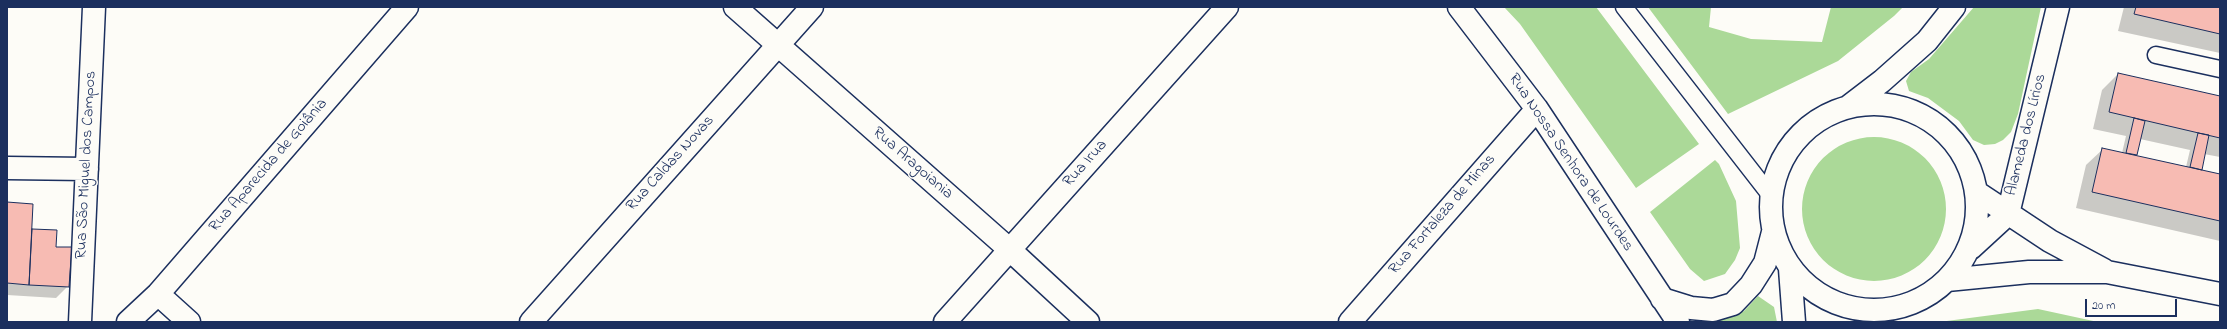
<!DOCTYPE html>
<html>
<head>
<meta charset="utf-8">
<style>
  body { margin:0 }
  #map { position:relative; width:2227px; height:329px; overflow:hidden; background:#fdfcf7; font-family:"Indie Flower",sans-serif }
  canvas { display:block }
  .frame { position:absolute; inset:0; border:8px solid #1b2f5e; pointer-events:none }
  .scale { position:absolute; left:2085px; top:299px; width:92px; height:18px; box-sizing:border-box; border:2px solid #1b2f5e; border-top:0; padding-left:5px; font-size:12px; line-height:14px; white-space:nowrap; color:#1b2f5e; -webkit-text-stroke:3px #fdfcf7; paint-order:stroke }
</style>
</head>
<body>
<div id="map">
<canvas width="2227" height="329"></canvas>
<div class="frame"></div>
<div class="scale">20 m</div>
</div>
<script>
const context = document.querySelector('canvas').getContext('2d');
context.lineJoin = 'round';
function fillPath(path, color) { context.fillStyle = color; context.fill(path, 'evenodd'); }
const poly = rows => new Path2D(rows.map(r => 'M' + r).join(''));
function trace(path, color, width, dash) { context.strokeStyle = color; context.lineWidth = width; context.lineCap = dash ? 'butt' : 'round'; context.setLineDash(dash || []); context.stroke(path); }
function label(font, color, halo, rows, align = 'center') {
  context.font = font + ' "Indie Flower",sans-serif'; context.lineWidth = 3; context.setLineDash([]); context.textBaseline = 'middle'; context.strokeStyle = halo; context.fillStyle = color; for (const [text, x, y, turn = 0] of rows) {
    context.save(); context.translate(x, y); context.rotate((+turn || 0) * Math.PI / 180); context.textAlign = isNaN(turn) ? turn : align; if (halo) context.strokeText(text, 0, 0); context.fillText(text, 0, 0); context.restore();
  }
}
fillPath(poly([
  [1504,7,1596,7,1699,144,1636,188,1520,24],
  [1648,7,1711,7,1709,27,1751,39,1822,42,1831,7,1903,7,1894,16,1838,61,1728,114],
  [1974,7,2041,7,2018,114,2011,132,2003,140,1995,144,1984,145,1973,140,1959,121,1928,98,1909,91,1906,81,1911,72,1929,59],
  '1802 209a72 72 0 1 1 144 0a72 72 0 1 1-144 0Z',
  [1715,160,1719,164,1736,201,1740,248,1735,260,1725,274,1704,281,1690,269,1650,212],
  [1758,296,1774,307,1777,322,1694,322,1730,317,1744,311],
  [2038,309,2098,322,1939,322]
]), '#abd998');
fillPath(poly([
  [2124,7,2220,7,2220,53,2118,31],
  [2118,74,2220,97,2220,157,2204,154,2199,170,2220,175,2220,241,2076,208,2086,165,2103,149,2122,153,2126,136,2093,129,2102,90],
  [2140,139,2190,150,2186,167,2135,156],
  [7,204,31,230,56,231,55,247,68,286,56,298,7,295]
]), '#0003');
const building = poly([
  [2136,7,2220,7,2220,34,2134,14,2136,7],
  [2118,73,2220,96,2220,138,2109,112,2118,73],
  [2134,118,2145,121,2137,155,2126,153,2134,118],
  [2198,133,2209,135,2202,170,2190,167,2198,133],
  [2102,148,2220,174,2220,221,2092,192,2102,148],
  [7,202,33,204,29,285,7,283,7,202],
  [32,229,57,230,56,247,72,247,69,287,29,285,32,229]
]);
fillPath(building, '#f7bbb3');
trace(building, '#1b2f5e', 1);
const lane = poly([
  [1624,7,1771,196],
  [2156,55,2220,69]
]);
const street = poly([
  [735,7,1009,249,1088,322],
  [1459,7,1537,109,1678,322],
  '1771 207a103 103 0 1 1 206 0a103 103 0 1 1-206 0Z',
  [1848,107,1882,81,1927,41,1954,7],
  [7,168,87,169],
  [1976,192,2050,241,2104,270],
  [1971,248,2008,214,2058,7],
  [1790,269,1794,322],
  [1947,280,2029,272,2107,272,2220,294],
  [158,294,189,322],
  [1662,299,1691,308,1713,310,1733,304,1751,285,1765,263,1773,232],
  [80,322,94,7],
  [128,322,158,294,407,7],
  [531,322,812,7],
  [945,322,1227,7],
  [1350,322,1537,109]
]);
trace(lane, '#1b2f5e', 19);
trace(street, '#1b2f5e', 25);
trace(lane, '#fdfcf7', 16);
trace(street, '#fdfcf7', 22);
label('16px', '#1b2f5e', '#fdfcf7', [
  ["Alameda dos Lírios",2027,135,-76],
  ["Rua Nossa Senhora de Lourdes",1570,163,56],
  ["Rua Caldas Novas",671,164,-48],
  ["Rua Aragoiania",912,164,41],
  ["Rua Irua",1086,164,-48],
  ["Rua São Miguel dos Campos",87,165,-87],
  ["Rua Aparecida de Goiânia",269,166,-49],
  ["Rua Fortaleza de Minas",1443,215,-49]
]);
</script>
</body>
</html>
